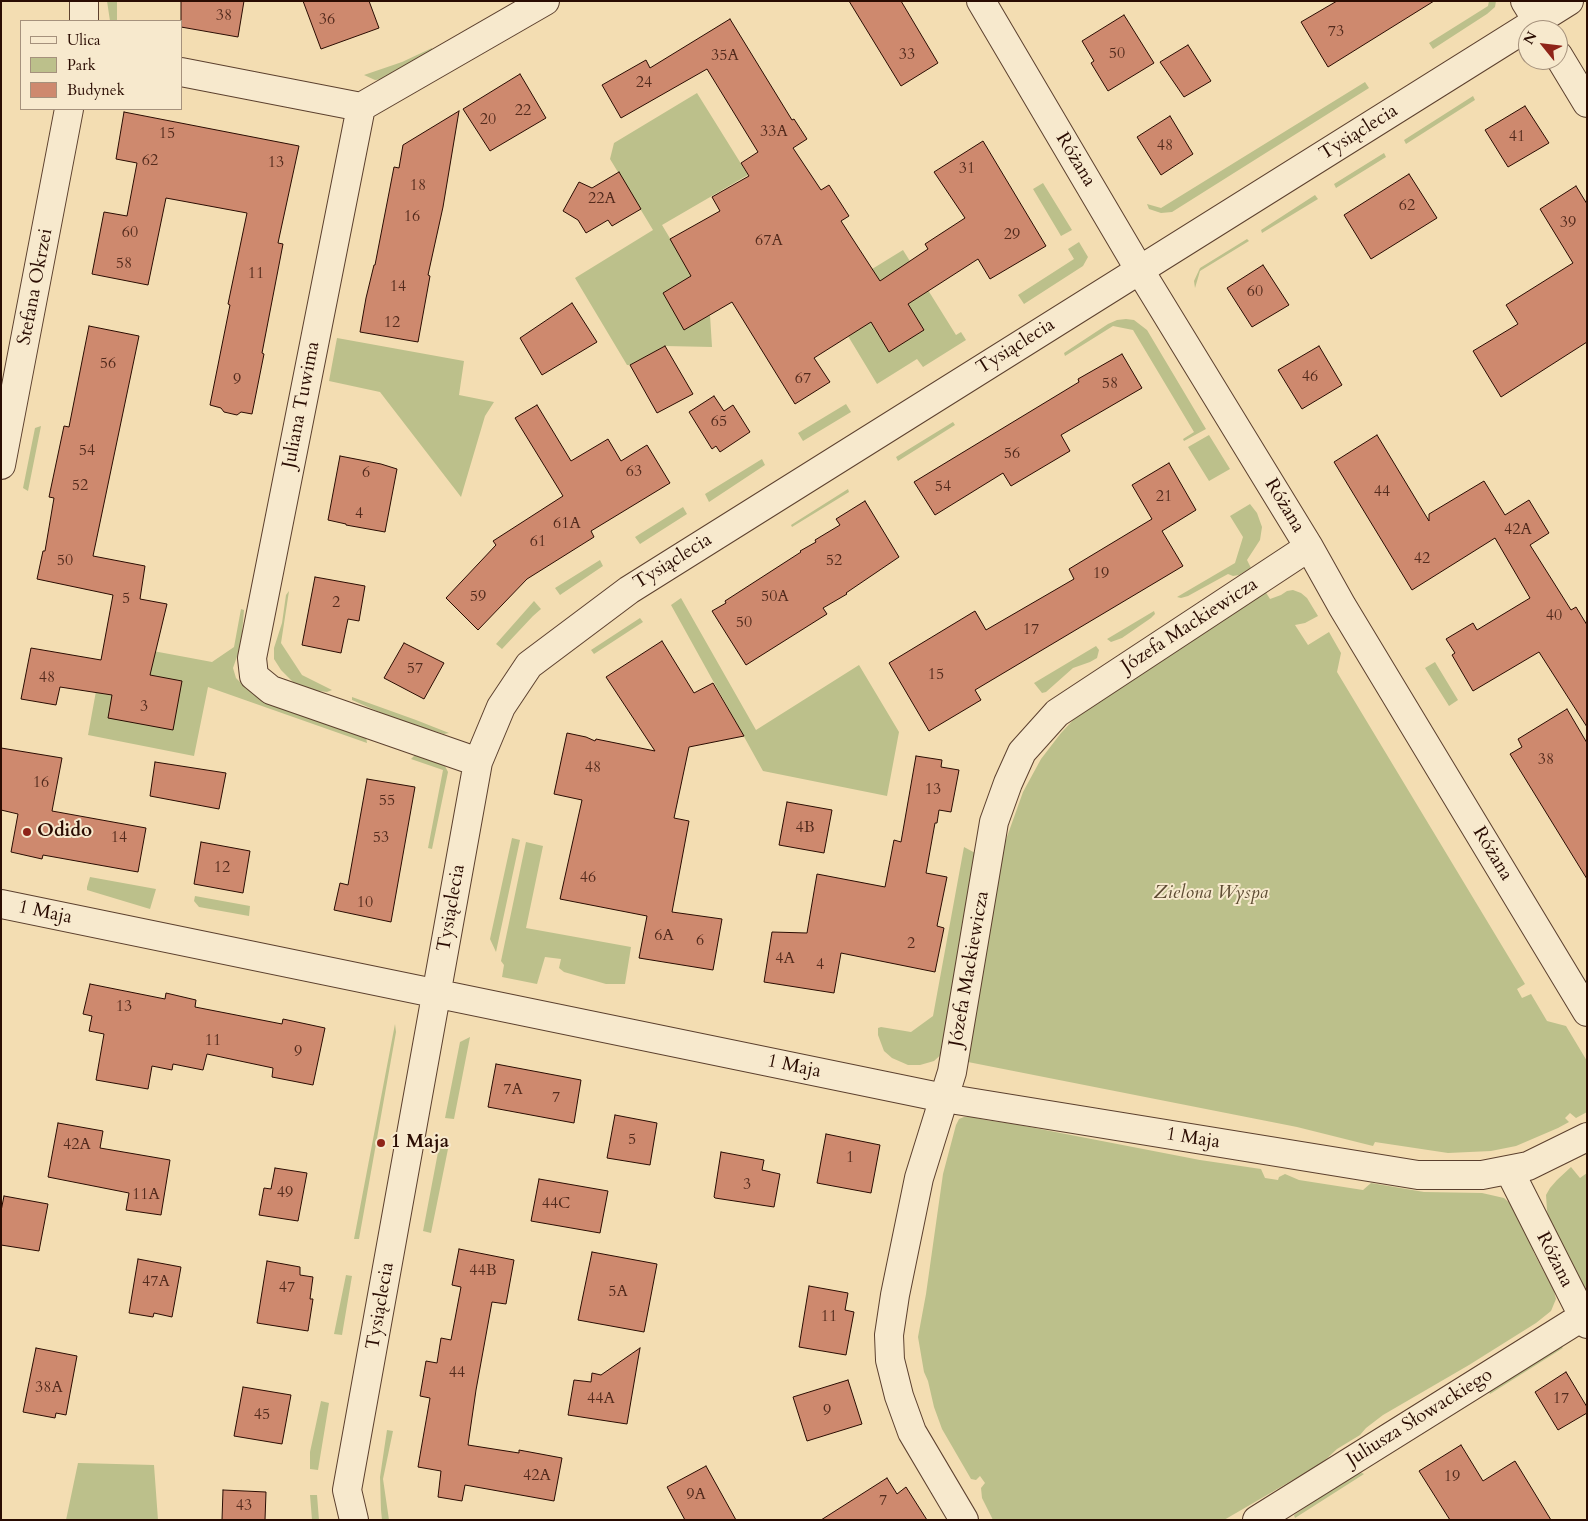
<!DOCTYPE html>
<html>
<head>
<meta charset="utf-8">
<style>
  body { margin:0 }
  #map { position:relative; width:1588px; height:1521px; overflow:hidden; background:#f3ddb2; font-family:Cardo,serif }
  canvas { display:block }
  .frame { position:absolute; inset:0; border:2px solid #2a0c02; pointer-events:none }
  .legend { position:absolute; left:20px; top:20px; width:162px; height:90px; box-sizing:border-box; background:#f7e9cd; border:1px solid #a5917c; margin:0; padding:6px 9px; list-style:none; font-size:15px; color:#2a0c02 }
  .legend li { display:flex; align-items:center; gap:10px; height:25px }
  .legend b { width:25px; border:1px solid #a5917c }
  .north { position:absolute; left:1518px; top:20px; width:50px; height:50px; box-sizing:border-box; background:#f7e9cd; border:1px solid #a5917c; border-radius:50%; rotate:299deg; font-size:14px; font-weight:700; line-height:20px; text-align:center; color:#2a0c02 }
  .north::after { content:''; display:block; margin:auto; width:18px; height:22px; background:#8f2418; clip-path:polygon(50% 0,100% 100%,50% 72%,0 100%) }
</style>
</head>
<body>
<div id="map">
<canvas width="1588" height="1521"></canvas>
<div class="frame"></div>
<ul class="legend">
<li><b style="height:6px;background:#f7e9cd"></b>Ulica</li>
<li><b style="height:14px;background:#bcc08b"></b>Park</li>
<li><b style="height:14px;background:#ce896e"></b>Budynek</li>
</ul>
<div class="north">N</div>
</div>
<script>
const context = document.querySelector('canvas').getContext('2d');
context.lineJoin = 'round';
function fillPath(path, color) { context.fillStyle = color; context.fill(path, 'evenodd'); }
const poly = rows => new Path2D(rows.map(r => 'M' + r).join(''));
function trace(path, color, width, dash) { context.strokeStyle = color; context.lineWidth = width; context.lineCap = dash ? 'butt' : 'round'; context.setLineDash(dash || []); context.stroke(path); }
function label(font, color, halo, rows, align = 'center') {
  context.font = font + ' Cardo,serif'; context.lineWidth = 4; context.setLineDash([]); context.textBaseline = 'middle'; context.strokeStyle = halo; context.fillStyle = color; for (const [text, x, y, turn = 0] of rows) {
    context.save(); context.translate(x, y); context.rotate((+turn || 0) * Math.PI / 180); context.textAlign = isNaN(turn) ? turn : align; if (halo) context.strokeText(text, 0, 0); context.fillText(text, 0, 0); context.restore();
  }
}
fillPath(poly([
  [107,1,117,1,117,21,110,21],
  [1489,1,1496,1,1495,7,1487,14,1433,49,1429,43,1488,6],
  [432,48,432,54,384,79,375,80,364,75,402,62],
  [1365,82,1369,88,1172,212,1161,213,1149,209,1147,204,1161,208],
  [697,93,748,175,662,225,714,312,710,315,712,347,665,346,630,365,627,365,575,278,653,230,610,159,614,143],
  [1473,96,1475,100,1406,144,1404,140],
  [1384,153,1386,157,1336,188,1334,184],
  [1043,183,1072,230,1061,236,1033,189],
  [1315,195,1318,199,1262,233,1261,230],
  [1247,239,1249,241,1200,271,1195,288,1194,281,1200,268],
  [1079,242,1088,257,1083,266,1024,304,1018,295,1074,259,1068,249],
  [903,250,956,335,961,332,966,340,923,367,917,359,877,384,825,298],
  [1126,319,1134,320,1147,330,1206,429,1184,441,1183,439,1194,432,1133,330,1113,326,1065,356,1064,353,1108,324,1117,320],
  [337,338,464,361,459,395,494,402,485,416,461,497,380,392,329,381],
  [846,404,851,412,803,441,798,433],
  [953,422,955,425,898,461,896,457],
  [41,426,28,491,23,488,35,428],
  [1209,435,1230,469,1209,481,1188,447],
  [762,459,765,465,709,502,705,494],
  [848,489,849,492,792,527,791,525],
  [1250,504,1257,513,1262,527,1260,540,1247,560,1251,568,1239,575,1233,576,1228,574,1188,596,1181,598,1177,597,1235,563,1243,537,1230,516],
  [683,507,687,514,640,544,635,537],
  [600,560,603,566,560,595,555,588],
  [1293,590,1301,593,1307,598,1318,616,1305,623,1295,625,1308,645,1329,632,1341,653,1337,672,1525,984,1517,989,1522,998,1531,994,1547,1021,1566,1026,1587,1061,1587,1112,1576,1118,1570,1113,1565,1118,1569,1122,1558,1128,1516,1146,1491,1151,1448,1153,1375,1142,1373,1146,1297,1127,968,1062,1003,848,1023,792,1041,759,1061,733,1077,716,1265,591,1270,599,1281,595,1287,591],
  [289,591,281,643,302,675,332,690,327,692,303,689,294,683,281,670,274,659,274,648,282,623,286,595],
  [681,598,756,730,859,665,899,732,887,796,763,771,671,605],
  [534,601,541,609,533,616,502,649,496,644],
  [241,609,244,610,242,634,240,648,233,668,236,678,245,687,329,725,366,737,367,743,208,687,194,756,88,735,105,642,212,662,234,647],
  [1154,611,1155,614,1151,618,1122,638,1111,642,1107,639],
  [640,618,643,622,594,654,591,650],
  [1096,646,1099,650,1097,658,1090,662,1073,668,1046,692,1042,693,1034,683],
  [1435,662,1458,700,1449,706,1425,668],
  [352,697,416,720,449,733,444,734,395,719,352,700],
  [415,755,433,759,444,764,448,772,432,849,428,848,443,770,411,759],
  [512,838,520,840,496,952,490,939],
  [526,842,543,846,526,928,631,947,625,984,606,984,564,972,559,968,561,959,545,957,537,984,502,977,504,965,501,961],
  [964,847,977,854,946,1050,934,1061,920,1065,908,1065,892,1058,884,1051,878,1035,878,1028,881,1027,911,1032,933,1016],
  [90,877,156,889,150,909,87,890,87,887],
  [195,896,250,906,249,916,199,907,194,901],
  [395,1024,396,1032,359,1239,354,1239],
  [470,1037,454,1119,445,1118,460,1042],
  [964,1117,972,1117,986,1120,1014,1124,1200,1160,1261,1169,1265,1178,1278,1180,1279,1177,1285,1174,1299,1180,1363,1190,1371,1183,1424,1192,1482,1193,1504,1198,1513,1206,1528,1234,1534,1253,1554,1291,1556,1299,1551,1311,1536,1323,1469,1365,1383,1415,1366,1428,1360,1435,1337,1449,1322,1463,1224,1520,993,1520,982,1498,981,1488,985,1483,980,1476,976,1480,971,1479,942,1429,934,1407,928,1381,924,1372,918,1337,926,1294,943,1174,956,1125,959,1119],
  [439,1147,448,1149,431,1233,423,1231],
  [1571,1167,1580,1178,1587,1173,1587,1297,1550,1227,1547,1210,1546,1195,1550,1188,1557,1180],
  [346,1275,352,1276,342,1335,334,1334],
  [1557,1343,1563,1348,1490,1394,1489,1390],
  [321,1401,329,1403,318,1470,310,1469,310,1452],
  [387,1430,393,1431,383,1479,389,1520,382,1520,381,1510,380,1477],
  [78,1463,154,1465,158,1520,66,1520],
  [1362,1473,1364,1474,1295,1518,1294,1515,1316,1500,1357,1474],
  [310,1495,317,1495,319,1520,312,1520]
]), '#bcc08b');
const building = poly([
  [181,1,244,1,238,37,181,27,181,1],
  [303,1,369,1,379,28,321,49,303,1],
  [849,1,901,1,938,63,901,86,849,1],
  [1337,1,1434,1,1328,67,1301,22,1337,1],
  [1124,15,1154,63,1108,91,1091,63,1094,61,1082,41,1124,15],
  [730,19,792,120,794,119,807,139,793,148,821,190,829,185,849,216,841,221,880,281,928,249,925,244,965,218,934,172,983,141,1046,246,990,279,978,259,908,304,924,330,889,352,871,322,814,358,830,382,795,404,732,302,684,330,663,293,691,276,670,239,720,211,712,197,749,176,741,163,758,152,707,69,621,118,602,85,646,60,650,68,730,19],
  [1188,45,1211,81,1184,97,1160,62,1188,45],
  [520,74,546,118,490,151,463,109,520,74],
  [1525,106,1549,143,1508,167,1485,130,1525,106],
  [459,111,443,207,428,275,430,276,418,342,360,332,366,298,374,265,375,265,394,167,399,168,403,145,459,111],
  [124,112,299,146,278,243,283,244,262,353,264,354,252,414,241,412,237,415,224,412,221,408,210,405,230,305,228,304,247,213,166,198,148,285,92,274,104,212,127,216,137,163,116,159,124,112],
  [1170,116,1193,154,1161,175,1137,137,1170,116],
  [619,172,641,209,612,226,608,220,586,233,578,220,563,211,579,182,592,188,619,172],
  [1409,174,1437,218,1371,259,1344,215,1409,174],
  [1576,186,1587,204,1587,342,1501,397,1473,351,1518,324,1506,305,1573,263,1540,209,1576,186],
  [1263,265,1289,305,1252,327,1227,288,1263,265],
  [572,303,597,342,542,375,520,338,572,303],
  [89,326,139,336,93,556,145,566,140,599,167,604,150,675,182,681,173,730,108,718,112,695,60,687,56,705,21,699,31,648,101,660,113,595,37,579,43,551,45,551,54,498,49,497,64,426,69,427,89,326],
  [665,346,693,394,657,413,630,365,665,346],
  [1319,346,1342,385,1302,409,1278,370,1319,346],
  [1122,354,1142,388,1061,435,1070,451,1011,486,1003,473,935,515,914,482,1079,382,1078,379,1122,354],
  [714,396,724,411,733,405,750,432,720,452,716,446,712,449,689,412,714,396],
  [537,405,571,461,608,439,621,461,647,445,670,483,591,531,594,537,527,579,478,630,446,598,496,545,493,541,563,496,515,418,537,405],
  [1377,435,1429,521,1429,514,1484,481,1505,515,1529,500,1549,533,1530,545,1571,610,1576,607,1587,625,1587,727,1539,652,1473,691,1452,655,1455,653,1446,639,1473,623,1477,630,1530,598,1495,538,1412,590,1334,462,1377,435],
  [340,456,381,464,397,469,385,532,346,525,346,524,328,520,340,456],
  [1169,463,1196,510,1162,531,1183,566,975,690,981,700,929,731,889,663,975,611,986,630,1074,579,1069,569,1152,519,1132,485,1169,463],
  [865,501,899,557,846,593,847,594,823,608,827,614,746,665,712,611,726,603,725,601,801,552,800,551,816,542,815,540,840,525,836,519,865,501],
  [315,577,365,586,359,621,348,619,341,653,302,645,315,577],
  [662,641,694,693,713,683,744,736,689,747,674,818,689,821,672,912,722,919,713,970,639,958,647,916,560,899,582,800,554,794,567,733,586,737,595,741,596,739,655,751,606,677,662,641],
  [404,643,444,663,424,699,384,678,404,643],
  [1567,709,1587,743,1587,879,1510,754,1522,747,1518,739,1567,709],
  [1,748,62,758,52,811,146,828,138,872,43,855,42,859,11,852,18,814,1,810,1,748],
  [916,756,942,760,941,767,959,770,951,812,939,810,937,823,935,823,926,873,947,877,937,926,944,928,935,972,841,953,834,993,764,982,772,932,807,933,817,874,885,887,894,840,901,842,916,756],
  [155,762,226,773,219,809,150,796,155,762],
  [367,779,415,787,391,922,334,910,340,883,348,885,367,779],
  [787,802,832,810,824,853,779,845,787,802],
  [201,842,250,851,243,893,194,884,201,842],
  [90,984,165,999,166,993,196,1000,195,1007,282,1024,283,1019,325,1028,313,1085,272,1077,273,1068,207,1054,203,1070,173,1064,172,1070,152,1066,148,1089,96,1080,104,1034,89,1031,92,1016,83,1014,90,984],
  [496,1064,581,1080,574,1123,488,1107,496,1064],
  [615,1115,657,1123,650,1165,607,1158,615,1115],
  [58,1123,103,1131,100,1148,170,1160,161,1215,126,1210,129,1193,48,1177,58,1123],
  [826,1134,880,1145,871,1193,817,1183,826,1134],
  [721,1152,764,1160,762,1170,780,1174,774,1207,715,1198,714,1197,721,1152],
  [275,1168,307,1173,298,1221,259,1215,264,1188,271,1189,275,1168],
  [539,1179,608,1191,600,1233,531,1221,539,1179],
  [4,1196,48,1204,39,1251,1,1245,1,1211,4,1196],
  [459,1249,514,1260,506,1304,492,1302,476,1390,468,1445,519,1453,519,1450,562,1458,554,1501,465,1485,462,1501,438,1497,441,1471,418,1467,430,1398,420,1396,426,1361,437,1363,441,1338,451,1340,461,1287,452,1285,459,1249],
  [592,1252,657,1264,644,1332,578,1320,592,1252],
  [138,1259,181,1267,172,1317,154,1313,153,1317,129,1313,138,1259],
  [267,1261,300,1267,300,1275,313,1277,310,1299,313,1299,308,1331,257,1323,267,1261],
  [809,1286,848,1293,845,1310,854,1312,846,1355,799,1347,809,1286],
  [36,1348,77,1356,66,1415,56,1413,55,1418,23,1412,36,1348],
  [640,1348,627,1424,568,1415,574,1380,591,1382,592,1373,601,1375,640,1348],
  [1566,1372,1587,1407,1587,1413,1558,1430,1535,1392,1566,1372],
  [848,1380,862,1424,807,1441,793,1397,848,1380],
  [243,1387,291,1395,282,1444,234,1436,243,1387],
  [1461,1445,1483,1481,1515,1461,1551,1520,1450,1520,1419,1471,1461,1445],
  [706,1466,736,1520,685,1520,667,1487,706,1466],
  [887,1478,897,1494,906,1487,927,1520,821,1520,887,1478],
  [223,1490,266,1492,265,1520,222,1520,223,1490]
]);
fillPath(building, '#ce896e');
trace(building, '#2a0c02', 1);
const minor = poly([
  [84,1,84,21],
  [981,1,1139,269,1309,547,1342,606,1587,1012],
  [1525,1,1543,30],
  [1558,55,1587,103],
  [181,72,361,107],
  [1,465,69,109],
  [478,762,271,690,254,676,252,658,361,107,545,1],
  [1,904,944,1098,1418,1175,1482,1175,1528,1166,1587,1137],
  [1509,1170,1587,1324],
  [354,1520,347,1490,478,762,501,707,529,665,629,590,1569,1],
  [964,1520,912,1432,899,1396,890,1360,889,1335,895,1295,919,1178,952,1072,994,822,1008,783,1022,752,1057,713,1309,547],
  [1257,1520,1582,1317]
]);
trace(minor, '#5c402e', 30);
trace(minor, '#f7e9cd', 28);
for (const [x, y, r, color] of [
  [27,832,5,"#8f2418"],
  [381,1143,5,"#8f2418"]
]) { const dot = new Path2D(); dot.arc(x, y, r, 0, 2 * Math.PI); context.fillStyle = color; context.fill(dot); trace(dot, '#f7e9cd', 2); }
label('16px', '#532b1d', null, [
  ["38",224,16],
  ["36",327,20],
  ["73",1336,32],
  ["50",1117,54],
  ["33",907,55],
  ["35A",725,56],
  ["24",644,83],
  ["22",523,111],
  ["20",488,120],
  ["33A",774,132],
  ["15",167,134],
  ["41",1517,137],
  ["48",1165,146],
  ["62",150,161],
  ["13",276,163],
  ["31",967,169],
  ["18",418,186],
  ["22A",602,199],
  ["62",1407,206],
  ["16",412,217],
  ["39",1568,223],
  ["60",130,233],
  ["29",1012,235],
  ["67A",769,241],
  ["58",124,264],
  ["11",256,274],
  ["14",398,287],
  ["60",1255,292],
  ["12",392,323],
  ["56",108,364],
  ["46",1310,377],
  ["67",803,379],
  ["9",237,380],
  ["58",1110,384],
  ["65",719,422],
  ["54",87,451],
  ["56",1012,454],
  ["63",634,472],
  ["6",366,473],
  ["52",80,486],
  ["54",943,487],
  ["44",1382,492],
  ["21",1164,497],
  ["4",359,514],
  ["61A",567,524],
  ["42A",1518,530],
  ["61",538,542],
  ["42",1422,559],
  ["50",65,561],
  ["52",834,561],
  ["19",1101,574],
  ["59",478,597],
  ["50A",775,597],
  ["5",126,599],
  ["2",336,603],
  ["40",1554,616],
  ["50",744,623],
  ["17",1031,630],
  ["57",415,669],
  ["15",936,675],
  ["48",47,678],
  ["3",144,707],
  ["38",1546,760],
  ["48",593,768],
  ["16",41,783],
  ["13",933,790],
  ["55",387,801],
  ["4B",805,828],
  ["14",119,838],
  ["53",381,838],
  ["12",222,868],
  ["46",588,878],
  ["10",365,903],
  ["6A",664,936],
  ["6",700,941],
  ["2",911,944],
  ["4A",785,959],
  ["4",820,965],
  ["13",124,1007],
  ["11",213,1041],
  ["9",298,1052],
  ["7A",513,1090],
  ["7",556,1098],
  ["5",632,1140],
  ["42A",77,1145],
  ["1",850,1158],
  ["3",747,1185],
  ["49",285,1193],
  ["11A",146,1195],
  ["44C",556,1204],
  ["44B",483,1271],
  ["47A",156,1282],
  ["47",287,1288],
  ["5A",618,1292],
  ["11",829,1317],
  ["44",457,1373],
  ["38A",49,1388],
  ["44A",601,1399],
  ["17",1561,1399],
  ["9",827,1411],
  ["45",262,1415],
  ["42A",537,1476],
  ["19",1452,1477],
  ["9A",696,1495],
  ["7",883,1501],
  ["43",244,1506]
]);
label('19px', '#2a0c02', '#f7e9cd', [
  ["Tysiąclecia",1359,133,-32],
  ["Różana",1075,160,59],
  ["Stefana Okrzei",36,287,-79],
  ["Tysiąclecia",1016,347,-32],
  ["Juliana Tuwima",302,405,-79],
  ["Różana",1284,506,59],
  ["Tysiąclecia",673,562,-32],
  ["Józefa Mackiewicza",1190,626,-33],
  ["Różana",1492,854,59],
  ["Tysiąclecia",452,908,-80],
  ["1 Maja",45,913,12],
  ["Józefa Mackiewicza",970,969,-80],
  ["1 Maja",794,1067,12],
  ["1 Maja",1193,1139,9],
  ["Różana",1554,1260,63],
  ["Tysiąclecia",381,1306,-80],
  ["Juliusza Słowackiego",1420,1418,-32]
]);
label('bold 19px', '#2a0c02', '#f7e9cd', [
  ["Odido",37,832],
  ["1 Maja",391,1143]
], 'left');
label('italic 19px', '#5d4b32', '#f7e9cd', [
  ["Zielona Wyspa",1211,894]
]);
</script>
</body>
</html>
